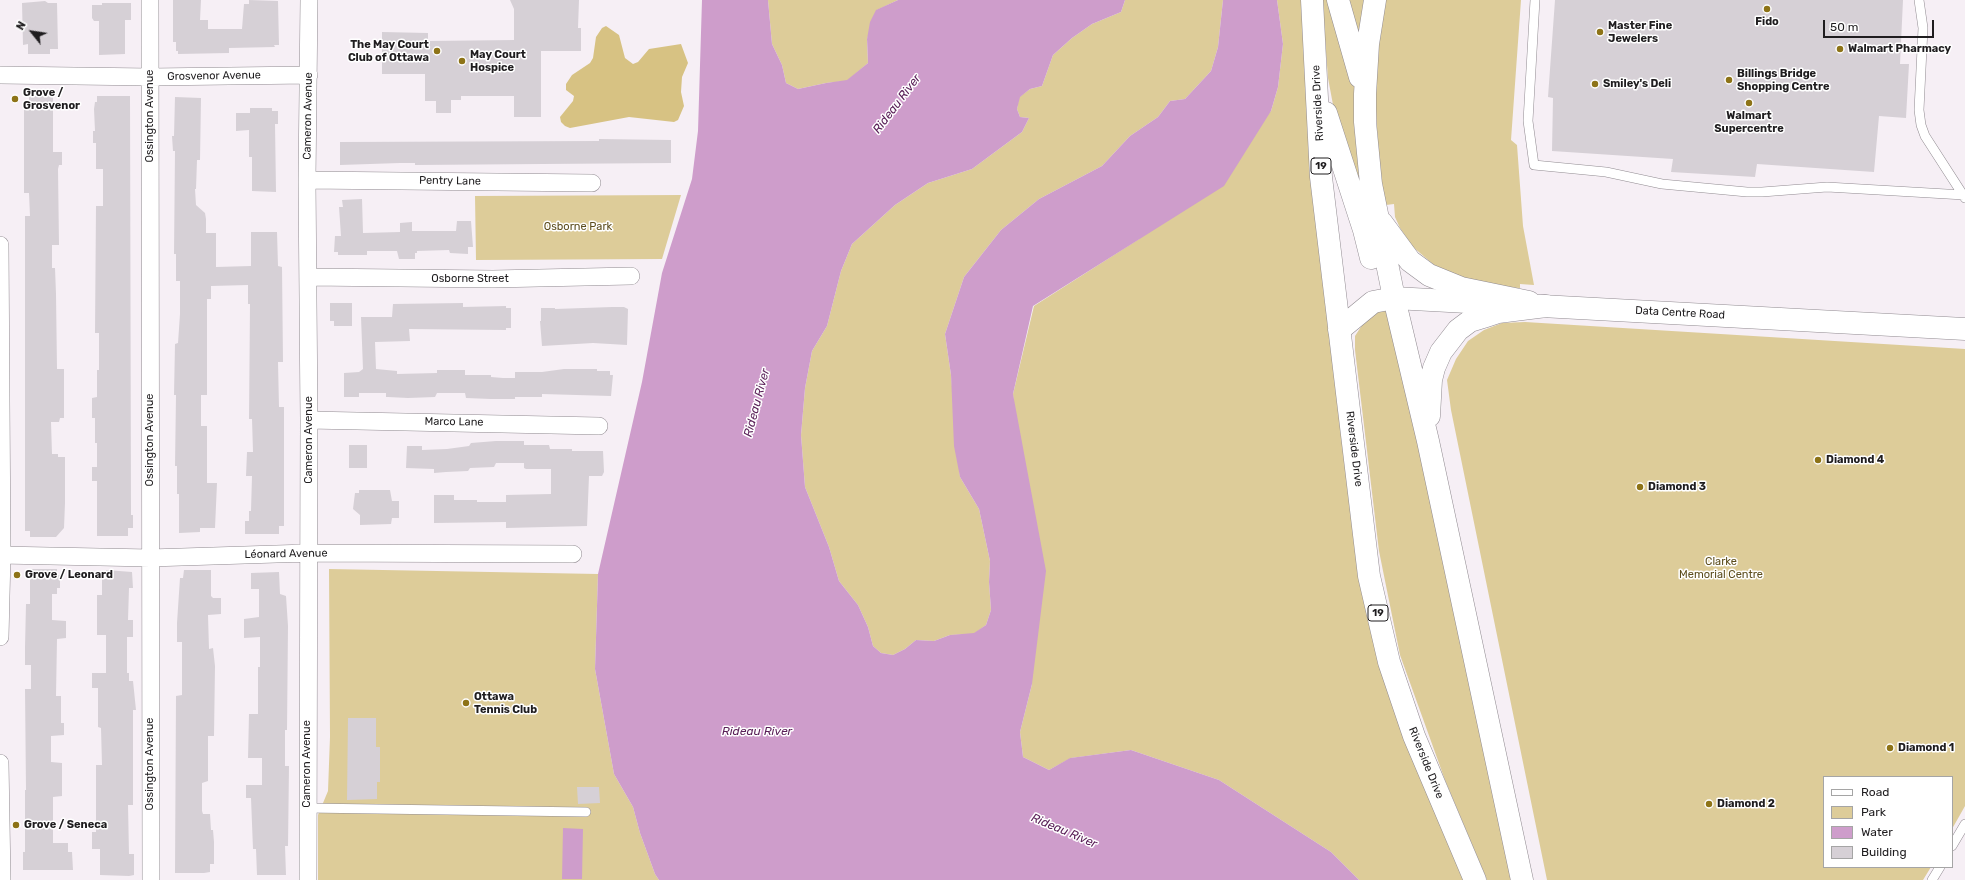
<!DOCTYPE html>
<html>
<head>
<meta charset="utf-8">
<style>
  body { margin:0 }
  #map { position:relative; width:1965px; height:880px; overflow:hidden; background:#f6eff5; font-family:Rubik,sans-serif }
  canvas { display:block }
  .legend { position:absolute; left:1823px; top:776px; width:130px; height:92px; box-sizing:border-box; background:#fff; border:1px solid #a5a5a5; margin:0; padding:5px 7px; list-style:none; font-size:12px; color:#1f1d1f }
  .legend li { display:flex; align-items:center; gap:8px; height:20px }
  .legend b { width:20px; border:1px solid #a5a5a5 }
  .north { position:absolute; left:12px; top:12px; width:40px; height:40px; -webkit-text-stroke:3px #fff; paint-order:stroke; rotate:300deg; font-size:11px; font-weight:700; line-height:16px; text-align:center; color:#1f1d1f }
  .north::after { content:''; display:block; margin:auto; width:14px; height:18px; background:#1f1d1f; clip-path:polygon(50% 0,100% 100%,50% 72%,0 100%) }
  .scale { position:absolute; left:1823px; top:20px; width:111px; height:18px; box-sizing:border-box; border:2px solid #1f1d1f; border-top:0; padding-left:5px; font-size:12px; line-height:14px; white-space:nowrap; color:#1f1d1f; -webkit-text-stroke:3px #fff; paint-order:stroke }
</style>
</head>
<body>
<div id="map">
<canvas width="1965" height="880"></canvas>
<ul class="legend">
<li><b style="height:5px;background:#fff"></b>Road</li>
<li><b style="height:11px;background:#dc9"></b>Park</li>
<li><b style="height:11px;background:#ce9dcb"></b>Water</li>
<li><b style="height:11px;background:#d6d0d6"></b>Building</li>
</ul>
<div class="north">N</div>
<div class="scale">50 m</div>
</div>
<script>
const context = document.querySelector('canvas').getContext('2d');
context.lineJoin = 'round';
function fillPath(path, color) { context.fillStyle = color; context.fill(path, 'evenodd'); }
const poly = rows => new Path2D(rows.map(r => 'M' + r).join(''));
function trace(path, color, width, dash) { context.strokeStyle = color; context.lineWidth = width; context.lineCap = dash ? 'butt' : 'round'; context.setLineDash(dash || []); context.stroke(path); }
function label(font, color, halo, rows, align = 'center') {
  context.font = font + ' Rubik,sans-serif'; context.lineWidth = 3; context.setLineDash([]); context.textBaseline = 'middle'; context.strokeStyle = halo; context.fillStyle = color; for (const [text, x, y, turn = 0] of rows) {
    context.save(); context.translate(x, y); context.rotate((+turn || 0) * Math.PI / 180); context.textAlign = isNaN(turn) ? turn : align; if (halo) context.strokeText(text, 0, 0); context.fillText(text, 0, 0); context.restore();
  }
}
fillPath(poly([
  [768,0,898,0,877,10,867,39,868,63,847,81,826,83,798,89,786,83,782,65,772,44],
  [1125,0,1223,0,1218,47,1211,71,1185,99,1170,101,1158,117,1130,136,1102,166,1039,199,1001,230,964,277,945,334,951,375,960,477,979,509,990,561,989,582,991,610,986,625,974,634,950,635,934,641,916,640,905,649,893,655,881,653,873,646,868,627,858,605,839,581,829,547,805,487,801,435,805,388,812,351,827,326,841,271,852,244,895,205,928,183,972,169,1022,132,1029,118,1020,117,1017,109,1019,97,1030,89,1042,86,1053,55,1072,38,1092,24,1121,12],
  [1277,0,1303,0,1321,269,1336,308,1369,576,1475,880,1359,880,1331,852,1219,780,1131,750,1071,758,1049,770,1023,757,1020,732,1032,684,1013,394,1034,306,1139,239,1271,111,1278,87,1283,44],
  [1322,0,1367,0,1360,192,1334,110,1328,78],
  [1385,0,1521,0,1511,140,1517,145,1523,226,1534,285,1520,284,1520,288,1476,286,1432,269,1434,265,1413,247,1400,228,1395,217,1394,204,1386,205,1379,167,1375,89,1377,52],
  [681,195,662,259,476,260,475,196],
  [1385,310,1393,326,1511,880,1487,880,1445,780,1400,655,1379,551,1355,350,1355,336,1368,316,1375,311],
  [1525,322,1965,349,1965,806,1952,829,1952,777,1824,777,1824,867,1931,867,1923,880,1547,880,1451,410,1447,380,1456,359,1468,341,1484,330,1502,323],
  [329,569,598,574,595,669,614,774,633,807,640,833,655,874,659,880,318,880,318,815,328,791,330,737]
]), '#dc9');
fillPath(poly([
  [606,26,619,35,625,58,633,64,638,62,649,49,681,44,688,63,682,77,681,92,684,106,678,120,674,122,629,117,570,128,565,126,561,122,560,117,573,101,574,96,566,90,566,84,572,75,590,63,593,58,596,37,602,28]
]), '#d7c283');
fillPath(poly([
  [702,0,768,0,772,44,782,65,786,83,798,89,826,83,847,80,868,63,867,39,870,22,876,10,898,0,1125,0,1121,12,1092,24,1072,38,1053,55,1042,86,1030,89,1020,97,1017,109,1020,117,1029,118,1022,132,972,169,928,183,895,205,852,244,841,271,827,326,812,351,805,388,801,435,805,487,829,547,839,581,858,605,868,627,873,646,881,653,893,655,905,649,916,640,934,641,950,635,974,633,986,625,991,610,989,582,990,561,979,509,960,477,954,446,951,375,945,334,964,277,1001,230,1039,199,1102,166,1130,136,1158,117,1170,101,1185,99,1211,71,1218,47,1223,0,1277,0,1283,44,1278,87,1271,111,1224,186,1033,306,1013,394,1046,571,1032,684,1020,732,1023,757,1049,770,1070,758,1131,750,1219,780,1331,852,1359,880,659,880,655,874,640,833,633,807,614,774,595,669,598,574,642,382,662,273,692,179,698,131],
  [563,828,583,829,582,879,562,879]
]), '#ce9dcb');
fillPath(poly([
  [173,0,201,0,200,20,208,20,208,29,242,29,244,4,249,4,249,0,278,1,279,45,274,45,275,47,229,48,229,53,178,54,178,51,176,51,176,42,173,42],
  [510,0,579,0,578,28,581,28,581,51,541,51,541,117,514,117,514,96,461,96,461,100,451,100,451,113,436,113,436,101,425,101,425,74,382,74,382,32,428,33,428,41,514,40,514,9],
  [1555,0,1903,0,1900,64,1909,64,1906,118,1879,116,1874,172,1757,164,1755,177,1671,172,1673,159,1552,151,1553,98,1548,97],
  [45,1,48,3,57,3,58,49,50,49,50,54,28,54,28,44,23,45,22,3],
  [102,3,131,3,131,20,125,20,125,54,99,55,99,21,94,21,92,18,92,5,102,5],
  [29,96,53,96,53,152,62,152,62,165,59,165,58,169,59,245,52,245,52,268,55,268,56,294,57,369,64,369,64,418,60,418,59,422,51,422,52,454,58,454,58,457,65,457,65,503,64,528,56,537,30,537,30,531,25,531,25,216,30,216,29,193,24,193,24,109,29,106],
  [97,96,130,96,131,515,133,515,133,528,128,528,128,536,97,536,97,481,92,481,92,467,97,467,97,443,95,443,95,418,92,418,92,398,97,397,97,370,99,370,99,333,95,333,96,206,103,206,103,169,96,169,96,143,93,143,93,131,95,131,94,109,95,102,97,102],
  [175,97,201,98,200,160,197,160,196,189,195,189,196,205,205,213,206,219,206,233,216,233,216,267,251,266,251,232,277,232,278,266,282,267,283,362,278,362,279,407,284,407,284,526,279,526,279,534,245,534,245,521,249,521,249,511,251,511,252,476,246,476,247,452,253,452,252,419,249,419,250,304,248,304,248,285,211,286,211,299,207,299,207,395,201,395,201,426,207,426,207,483,217,483,215,528,200,528,200,532,179,533,179,494,177,494,177,466,175,466,176,395,174,395,175,344,178,343,180,314,180,281,176,281,176,254,174,254,175,151,173,151,172,136,174,136],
  [250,108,272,108,272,111,278,111,278,124,275,124,276,192,252,191,252,157,249,157,249,130,236,131,236,113,250,113],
  [599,139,671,140,671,163,415,165,415,163,400,163,340,165,340,142,599,141],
  [362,199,363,233,400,232,400,223,412,222,412,231,456,231,457,221,471,221,473,247,468,247,468,254,450,253,449,250,417,251,417,253,415,253,415,259,399,259,397,251,367,251,367,255,338,255,338,252,334,252,335,236,341,236,339,207,343,207,342,200],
  [330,303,352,303,352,326,334,326,334,321,330,321],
  [463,303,463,307,506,306,506,308,511,308,511,328,506,328,506,330,409,329,410,341,375,342,376,369,397,371,397,374,437,373,437,370,465,370,465,375,491,375,491,377,503,378,515,378,515,372,542,372,564,369,597,369,597,371,610,371,610,375,613,375,611,396,542,394,542,397,515,397,515,399,491,399,466,398,465,393,437,393,435,397,408,398,388,397,386,397,386,393,359,393,359,397,344,397,344,373,359,372,363,369,361,317,392,317,393,304],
  [612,307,624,307,628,309,627,345,593,343,542,346,540,321,541,321,541,308,555,308,555,309],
  [496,441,524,441,524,445,549,445,550,449,572,449,572,451,603,451,604,472,602,476,589,476,587,526,506,528,506,522,434,523,434,495,454,495,454,500,477,500,477,502,506,502,506,495,551,494,551,469,526,469,524,468,524,463,496,463,494,467,470,468,468,471,446,472,434,473,434,469,406,468,407,446,422,446,422,450,447,449,469,446,471,443],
  [349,445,367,445,367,468,349,468],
  [359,490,390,490,392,501,399,501,399,518,392,518,391,524,360,525,360,515,353,509,355,493,359,493],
  [30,569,57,569,57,575,60,575,60,588,57,588,57,594,52,594,52,620,66,621,66,638,57,639,56,696,61,696,61,723,64,723,64,735,51,736,51,762,62,763,62,796,53,797,53,843,68,843,68,852,72,852,73,870,23,870,23,852,25,852,25,790,26,790,25,689,31,689,31,665,25,665,25,647,26,604,30,604],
  [106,570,132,572,133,588,129,588,128,620,133,620,133,637,127,637,127,673,129,673,129,681,133,681,136,710,133,710,133,805,128,805,129,854,134,854,134,875,129,876,100,875,100,849,92,849,92,832,96,832,96,765,102,765,101,728,98,727,98,688,92,688,92,673,106,673,106,635,97,635,97,595,102,595,102,579,106,579],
  [184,570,211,570,211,596,213,598,221,598,221,614,208,615,209,649,213,648,215,666,214,736,208,736,208,781,202,783,202,811,203,814,210,814,211,830,213,830,214,842,214,864,210,864,210,872,204,873,175,873,176,696,182,695,182,642,177,642,177,623,180,578,183,578],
  [279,572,280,594,286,596,288,626,287,730,285,730,285,766,289,766,288,846,285,846,286,875,257,875,256,849,253,849,251,798,246,798,246,785,262,785,262,758,248,758,249,714,258,714,258,667,260,667,260,637,244,638,244,619,259,617,259,589,251,589,251,573],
  [348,718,376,718,376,747,380,747,380,782,377,782,377,799,347,800],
  [577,787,599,787,600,803,578,804]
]), '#d6d0d6');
const lane = poly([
  [1535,0,1528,121,1534,165,1606,172,1662,184,1747,192,1762,192,1827,187,1964,195],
  [1919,0,1923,28,1919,110,1921,125,1925,136,1965,198],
  [307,808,586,812],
  [1952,846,1965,824],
  [1932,880,1940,867]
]);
const street = poly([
  [150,0,151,880],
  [0,75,150,77,309,75],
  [307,180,592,183],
  [0,245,2,555,0,637],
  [308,277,493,279,631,276],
  [309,420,599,426],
  [0,555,150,558,308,553,573,554],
  [0,763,2,880],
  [308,880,309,420,307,180,309,0]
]);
const secondary = poly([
  [1394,298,1965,329]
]);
const primary = poly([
  [1312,0,1321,177,1369,576,1389,662,1414,736,1475,880],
  [1338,0,1360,77],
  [1375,0,1368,44,1365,94,1365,122,1371,184,1394,298,1428,441,1522,880],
  [1326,113,1364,230,1371,258],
  [1382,223,1410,261,1429,275,1461,288,1529,302],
  [1339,330,1373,302,1394,298],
  [1429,416,1431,380,1434,368,1441,352,1458,330,1470,321,1483,317,1498,312,1546,306]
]);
trace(lane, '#918b91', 10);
trace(street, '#918b91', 18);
trace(secondary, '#918b91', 23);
trace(primary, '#918b91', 23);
trace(lane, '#fff', 9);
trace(street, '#fff', 17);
trace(secondary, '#fff', 22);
trace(primary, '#fff', 22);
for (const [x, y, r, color] of [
  [1767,9,4,"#8d7317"],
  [1600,32,4,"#8d7317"],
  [1840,49,4,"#8d7317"],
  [437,51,4,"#8d7317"],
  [462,61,4,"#8d7317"],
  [1729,80,4,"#8d7317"],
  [1595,84,4,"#8d7317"],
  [15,99,4,"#8d7317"],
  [1749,103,4,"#8d7317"],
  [1818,460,4,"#8d7317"],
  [1640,487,4,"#8d7317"],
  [17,575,4,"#8d7317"],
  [466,703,4,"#8d7317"],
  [1890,748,4,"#8d7317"],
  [1709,804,4,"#8d7317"],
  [16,825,4,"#8d7317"]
]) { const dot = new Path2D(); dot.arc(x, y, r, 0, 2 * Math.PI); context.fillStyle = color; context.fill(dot); trace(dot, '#fff', 1.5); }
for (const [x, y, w] of [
  [1321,166,20],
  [1378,613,20]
]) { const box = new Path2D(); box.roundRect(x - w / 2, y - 8, w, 16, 3); context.fillStyle = '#fff'; context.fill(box); trace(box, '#1f1d1f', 1); }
label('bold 10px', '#1f1d1f', null, [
  ["19",1321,166],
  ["19",1378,613]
]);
label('bold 11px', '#1f1d1f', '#fff', [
  ["Fido",1767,22,"center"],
  ["Master Fine",1608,26],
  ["Jewelers",1608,39],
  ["The May Court",429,45,"right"],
  ["Club of Ottawa",429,58,"right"],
  ["Walmart Pharmacy",1848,49],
  ["May Court",470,55],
  ["Hospice",470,68],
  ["Billings Bridge",1737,74],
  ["Shopping Centre",1737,87],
  ["Smiley's Deli",1603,84],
  ["Grove /",23,93],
  ["Grosvenor",23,106],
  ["Walmart",1749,116,"center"],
  ["Supercentre",1749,129,"center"],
  ["Diamond 4",1826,460],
  ["Diamond 3",1648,487],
  ["Grove / Leonard",25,575],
  ["Ottawa",474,697],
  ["Tennis Club",474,710],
  ["Diamond 1",1898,748],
  ["Diamond 2",1717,804],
  ["Grove / Seneca",24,825]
], 'left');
label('11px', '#1f1d1f', '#fff', [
  ["Grosvenor Avenue",214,76,-1],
  ["Riverside Drive",1318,103,-93],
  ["Ossington Avenue",150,116,-90],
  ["Cameron Avenue",308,116,-89],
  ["Pentry Lane",450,181,1],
  ["Osborne Street",470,279],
  ["Data Centre Road",1680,313,3],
  ["Marco Lane",454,422,1],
  ["Ossington Avenue",150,440,-90],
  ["Cameron Avenue",309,440,-90],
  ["Riverside Drive",1354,449,83],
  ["Léonard Avenue",286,554,-1],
  ["Riverside Drive",1426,763,68],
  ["Ossington Avenue",150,764,-90],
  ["Cameron Avenue",307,764,-90]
]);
label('11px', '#5c4d1d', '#fff', [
  ["Osborne Park",578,227],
  ["Clarke",1721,562],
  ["Memorial Centre",1721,575]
]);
label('italic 12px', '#5a2058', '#fff', [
  ["Rideau River",897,104,-53],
  ["Rideau River",757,403,-75],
  ["Rideau River",757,732],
  ["Rideau River",1064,831,23]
]);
</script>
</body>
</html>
